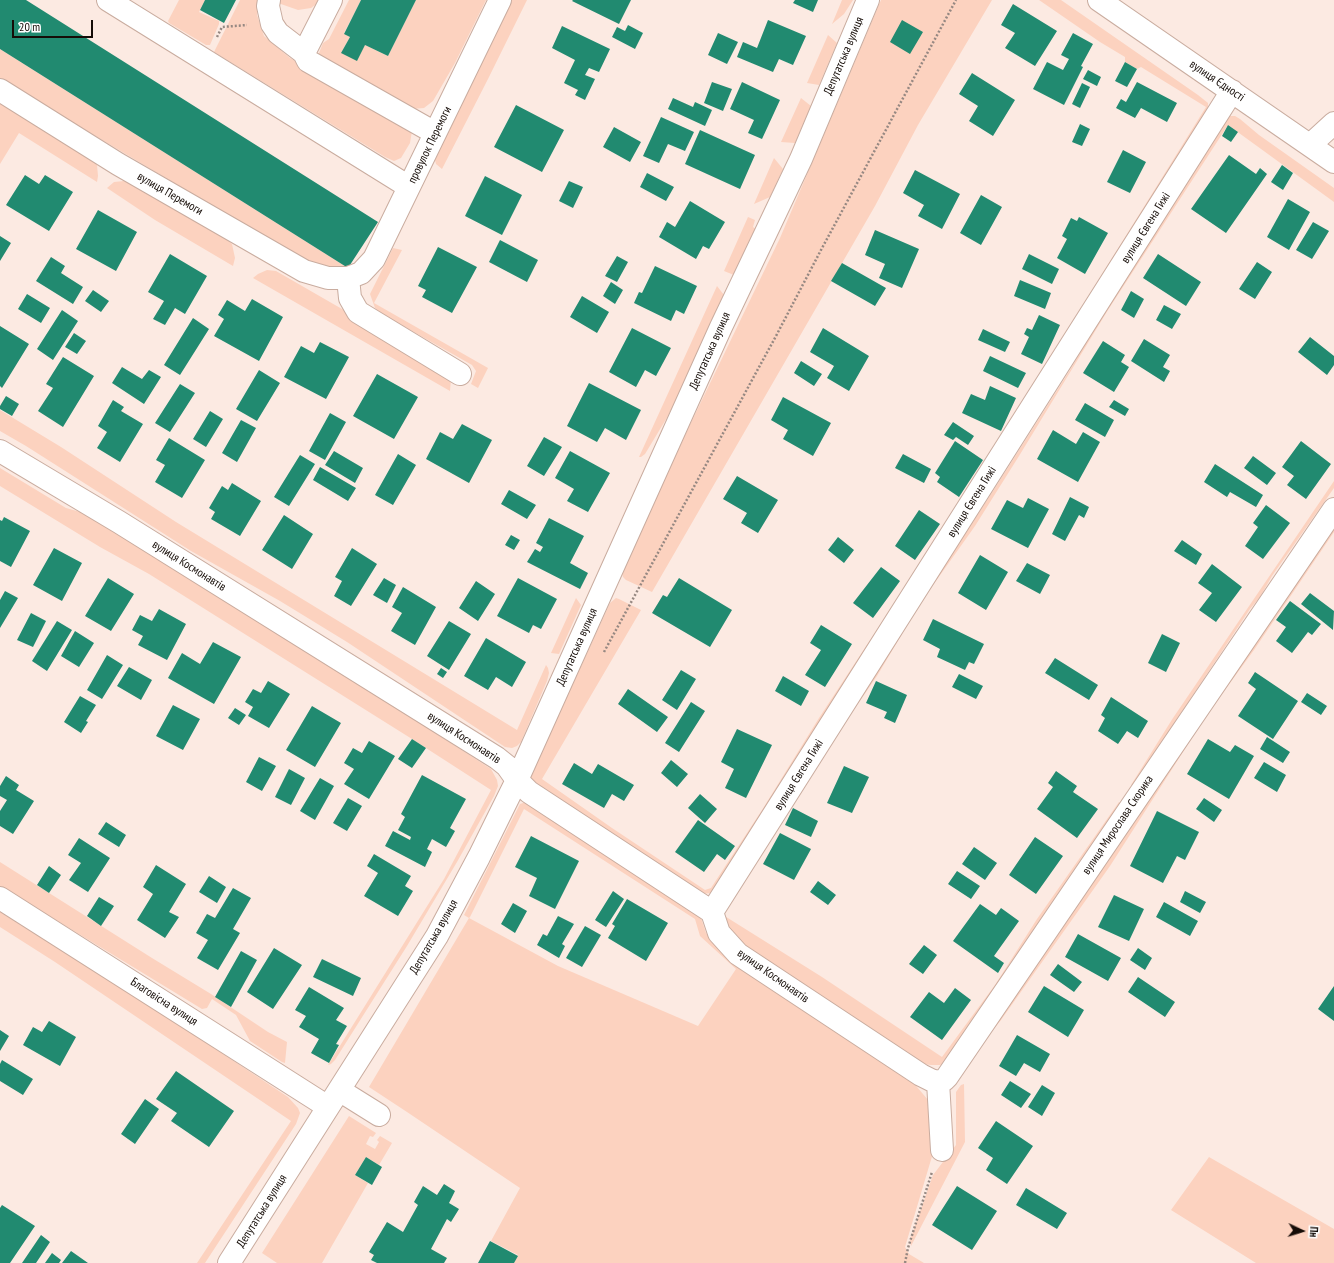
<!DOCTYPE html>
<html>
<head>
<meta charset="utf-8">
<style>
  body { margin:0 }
  #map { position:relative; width:1334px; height:1263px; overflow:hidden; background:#fceae2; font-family:"PT Sans Narrow",sans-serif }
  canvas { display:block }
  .north { position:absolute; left:1282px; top:1211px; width:40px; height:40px; -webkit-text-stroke:3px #fff; paint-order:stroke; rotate:94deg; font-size:11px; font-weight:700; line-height:16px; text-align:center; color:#150c07 }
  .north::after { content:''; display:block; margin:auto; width:14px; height:18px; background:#150c07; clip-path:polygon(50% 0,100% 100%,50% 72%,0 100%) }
  .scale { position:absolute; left:12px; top:20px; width:81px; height:18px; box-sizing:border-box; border:2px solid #150c07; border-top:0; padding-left:5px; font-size:12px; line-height:14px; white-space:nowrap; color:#150c07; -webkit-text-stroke:3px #fff; paint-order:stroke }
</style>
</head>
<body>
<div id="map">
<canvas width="1334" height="1263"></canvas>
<div class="north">Пн</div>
<div class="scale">20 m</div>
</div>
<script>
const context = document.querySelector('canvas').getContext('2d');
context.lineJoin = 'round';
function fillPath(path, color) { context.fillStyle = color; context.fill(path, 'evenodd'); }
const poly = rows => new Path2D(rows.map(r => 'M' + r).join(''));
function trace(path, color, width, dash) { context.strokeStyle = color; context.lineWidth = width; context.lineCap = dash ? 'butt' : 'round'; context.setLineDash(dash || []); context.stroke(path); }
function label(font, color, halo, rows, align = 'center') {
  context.font = font + ' "PT Sans Narrow",sans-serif'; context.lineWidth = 3.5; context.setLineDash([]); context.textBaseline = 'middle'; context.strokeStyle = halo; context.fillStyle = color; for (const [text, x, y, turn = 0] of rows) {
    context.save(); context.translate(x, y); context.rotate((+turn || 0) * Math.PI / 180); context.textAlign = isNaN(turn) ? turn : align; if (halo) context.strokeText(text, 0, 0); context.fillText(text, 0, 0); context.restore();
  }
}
fillPath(poly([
  [179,0,205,0,199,12,219,21,219,24,210,45,206,45,169,23,168,21],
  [240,0,259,0,257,15,264,36,290,58,404,123,412,131,410,143,401,158,394,161,385,157,214,52],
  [277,0,319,0,318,3,311,8,298,10,278,3],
  [349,0,361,0,344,33,350,37,341,53,365,45,388,56,416,0,486,0,455,63,433,101,424,108,412,109,319,58,319,53,323,43,329,39],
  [510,0,527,0,488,79,442,169,436,164,434,156],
  [842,0,853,0,844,14,832,24],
  [881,0,992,0,918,125,875,206,652,592,626,580,623,577,622,573,686,433,780,238],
  [1039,0,1061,0,1198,95,1208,103,1208,109,987,470,936,549,839,693,788,771,732,864,715,890,712,893,701,894,696,892,605,834,588,818,534,786,532,783,531,777,532,773,610,603,616,598,619,599,641,610,542,779,612,828,705,890,711,888,762,810,819,718,956,509,1206,107,1141,67,1137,69,1125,62,1125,57,1100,42],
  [828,35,837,43,819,85,807,83],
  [0,49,348,268,320,270,0,79],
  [801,98,811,106,795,143,781,142],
  [0,103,86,154,97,165,98,176,97,182,19,133,0,164],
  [1230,116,1235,116,1240,119,1259,135,1334,188,1334,202,1228,125,1108,310,1019,456,975,526,921,602,877,676,827,749,723,915,822,977,942,1057,995,985,1037,919,1119,802,1121,804,950,1061,940,1065,931,1065,923,1064,746,951,717,914,993,491,1070,370,1095,327,1109,301,1225,117],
  [774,158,783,169,770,197,754,204],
  [124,181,134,185,217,231,232,244,235,258,233,266,155,220,107,188,114,182],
  [748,217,755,220,753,227,757,230,734,275,724,271],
  [393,248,402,250,374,303,488,368,478,388,471,384,476,371,472,365,382,314,375,308,370,294],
  [267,270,276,271,441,366,451,379,450,391,253,278,258,274],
  [717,286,724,295,724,301,668,416,645,454,641,457,639,457],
  [0,410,61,447,176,522,517,730,546,665,548,668,549,673,547,681,521,742,517,746,512,748,505,747,347,642,280,601,191,551,26,446,0,431],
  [0,468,66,508,91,515,360,684,491,769,497,780,498,786,494,796,457,862,407,946,335,1060,331,1064,328,1065,444,879,491,790,412,739,149,574,100,547,0,486],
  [1334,481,1334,488,1272,576,1260,597,1250,609,1134,784,1131,785,1173,718],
  [1334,520,1334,532,1254,650,1206,716,1110,866,1001,1020,974,1054],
  [576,598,581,605,559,654,551,653],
  [526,802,701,918,706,933,739,963,912,1081,928,1100,934,1126,933,1153,905,1247,909,1254,924,1263,514,1263,518,1255,491,1241,520,1188,407,1112,369,1087,469,918,558,966,698,1026,736,969,700,936,695,919,524,809,470,917,469,918,464,915,520,804],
  [0,862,152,958,211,994,268,1032,287,1042,285,1063,282,1062,250,1041,236,1015,212,999,207,1008,202,1009,0,886],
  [0,907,65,949,288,1097,298,1108,300,1113,296,1124,205,1263,197,1263,291,1121,55,962,0,927],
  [964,1084,965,1142,911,1246,910,1240,933,1175,956,1145,956,1092,961,1085],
  [349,1116,376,1133,373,1137,370,1136,366,1144,375,1149,379,1142,377,1140,380,1136,392,1143,379,1165,366,1157,355,1175,368,1183,322,1263,277,1263,262,1253],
  [1209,1157,1334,1229,1334,1263,1256,1263,1171,1210]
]), '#fcd2bf');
fillPath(poly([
  [0,0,26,0,378,222,348,268,0,49],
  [205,0,236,0,224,23,200,10],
  [361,0,416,0,388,56,365,45,357,61,341,53,350,37,344,34],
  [573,0,631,0,619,24,572,1],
  [795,0,818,0,813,12,793,3],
  [1013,4,1057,31,1035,66,1005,48,1015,33,1001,25],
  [768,20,806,36,793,65,779,59,773,72,737,57,743,42,757,48],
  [902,20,923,32,910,54,890,42],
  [628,25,643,33,635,49,612,37,617,27,625,31],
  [562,26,610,49,599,72,589,68,585,75,595,79,585,100,575,95,578,90,564,83,575,60,552,48],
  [718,33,738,42,727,64,708,55],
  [1073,33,1093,44,1081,66,1083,67,1064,105,1033,89,1047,62,1063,70,1069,59,1061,55],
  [1125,62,1137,69,1127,87,1115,81],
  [1088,70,1101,77,1097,86,1083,79],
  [972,73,1015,100,993,136,969,121,978,106,959,94],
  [712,82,732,89,723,111,704,103],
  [742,82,780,100,762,139,748,133,754,120,730,109],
  [1137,82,1177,103,1167,122,1141,108,1135,118,1116,108,1121,99,1126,102],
  [1082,83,1090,87,1080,108,1072,104],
  [673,98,693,107,695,102,712,110,705,126,668,109],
  [516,105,564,130,542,172,494,147],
  [661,117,694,132,685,151,668,144,659,163,643,156],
  [1080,124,1090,129,1082,146,1072,142],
  [1228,125,1238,132,1231,142,1222,136],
  [614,127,641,142,630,162,603,147],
  [700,130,755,155,740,189,685,164],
  [1123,150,1146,162,1130,193,1107,182],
  [1229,155,1256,174,1260,168,1267,174,1226,233,1191,209],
  [1282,165,1293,173,1283,190,1271,182],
  [915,170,960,194,942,229,918,216,924,205,903,193],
  [647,173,674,187,666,201,640,187],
  [25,175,39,184,45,175,73,192,49,231,6,205],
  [485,176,522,195,502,235,465,216],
  [569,181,583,187,573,208,559,201],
  [981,195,1002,207,981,245,960,233],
  [1288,199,1310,212,1289,250,1267,237],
  [690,201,725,222,709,249,703,246,696,259,659,237,667,222,675,227],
  [98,210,137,232,116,271,76,249],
  [1079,217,1108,233,1085,274,1057,258,1067,239,1062,236,1071,218,1077,221],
  [1313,222,1329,231,1312,259,1296,250],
  [875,230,919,249,902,288,879,278,885,264,865,255],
  [0,236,11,243,0,261],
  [500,240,538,260,527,282,489,262],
  [438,247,477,267,452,313,422,297,426,290,418,286],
  [170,254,207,276,185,314,175,308,165,325,153,319,164,301,148,292],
  [1029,254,1059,269,1052,284,1022,269],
  [1158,254,1201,282,1186,306,1143,278],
  [617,256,628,262,617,282,605,276],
  [51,257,65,266,61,273,83,287,73,304,36,281],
  [1257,262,1272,272,1255,299,1239,289],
  [842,263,886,288,875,306,831,281],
  [655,266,697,286,684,314,676,310,671,321,634,303,639,292,642,293],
  [1020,280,1051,293,1045,309,1014,296],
  [611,282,623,290,615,304,603,296],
  [93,290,109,301,101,312,85,301],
  [1131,291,1144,299,1134,318,1121,310],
  [27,294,50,308,41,323,18,309],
  [582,296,609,312,597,333,570,317],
  [252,299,283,317,259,361,214,336,224,319,218,315,227,300,245,311],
  [1164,305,1181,314,1172,329,1156,320],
  [62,310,78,321,53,360,37,349],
  [1039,315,1060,325,1042,364,1021,354,1029,337,1024,334,1027,328,1032,330],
  [193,318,209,329,180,375,164,365],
  [0,326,29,344,2,388,0,386],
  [632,328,671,348,656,376,645,370,636,387,609,372],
  [823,328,869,356,849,391,827,378,834,366,810,352],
  [983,329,1010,342,1005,352,978,340],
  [74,333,86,341,77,354,65,347],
  [1310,337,1334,356,1334,365,1327,375,1298,352],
  [1144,339,1170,355,1163,367,1170,371,1164,382,1131,361],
  [1103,341,1125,355,1121,362,1129,367,1114,392,1083,373],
  [320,342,349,357,326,399,284,377,301,346,314,353],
  [990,356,1026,373,1018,388,983,371],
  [63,357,94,376,63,427,38,411,53,388,46,384],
  [801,361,822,374,814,386,794,373],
  [122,367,142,379,149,370,161,377,144,404,112,383],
  [259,370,280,383,257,421,236,409],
  [377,374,418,397,394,439,353,416],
  [589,383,641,410,626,440,605,428,597,442,567,426],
  [180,384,195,393,170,432,155,423],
  [990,386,1016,398,1001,431,962,413,971,394,985,400],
  [6,396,19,404,12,416,0,409,0,406],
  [783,397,831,423,813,456,783,439,788,430,771,420],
  [113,400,124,407,121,411,143,424,120,462,97,448,107,432,98,426],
  [1114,400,1129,409,1125,416,1109,407],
  [1085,403,1114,420,1105,437,1075,420],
  [210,411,223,419,206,447,193,439],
  [330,413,346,422,325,460,309,451],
  [241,420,256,428,237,462,222,453],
  [953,422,974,436,968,445,956,437,953,440,944,435],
  [462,424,492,440,469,483,426,459,440,432,453,439],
  [1053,430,1076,444,1083,432,1100,442,1078,482,1037,459],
  [544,437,562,447,544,476,527,466],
  [169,438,205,460,182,498,155,482,165,465,156,460],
  [955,441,983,460,959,497,937,482,940,477,935,473],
  [1301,441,1331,464,1306,499,1287,485,1294,476,1282,467],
  [334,451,363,468,355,483,325,465],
  [570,451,610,473,588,512,567,501,574,489,555,478],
  [398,454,416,465,393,505,375,495],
  [903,454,931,469,924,483,895,468],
  [300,455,315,464,289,506,274,497],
  [1253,456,1276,473,1267,485,1244,468],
  [1215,464,1263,495,1256,507,1230,492,1227,497,1204,482],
  [320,467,356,488,348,501,313,480],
  [737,476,778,500,758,533,741,523,747,513,723,499],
  [232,483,261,501,240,536,211,519,215,512,209,508,222,486,228,490],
  [509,490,536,505,527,519,501,504],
  [1070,497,1089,507,1084,518,1079,515,1065,541,1052,534],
  [1028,498,1049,509,1028,548,991,529,1007,500,1023,508],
  [1266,505,1290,523,1263,559,1245,546,1258,527,1253,523],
  [919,510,940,524,915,560,895,546],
  [284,515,313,534,292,569,262,550],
  [4,517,30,531,11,567,0,561,0,520,2,521],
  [549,518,584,536,570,563,588,573,580,589,527,562,535,549,540,552,543,547,536,543],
  [511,535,520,540,514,550,505,545],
  [838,537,854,550,844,563,828,550],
  [1182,540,1202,554,1196,565,1174,551],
  [54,548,82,563,62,601,33,585],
  [352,548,377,564,351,606,334,596,342,581,335,577],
  [980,555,1008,572,986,610,958,593],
  [1027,563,1050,575,1040,594,1016,581],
  [1212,564,1242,587,1216,622,1199,610,1212,593,1198,583],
  [881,567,900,581,873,618,853,603],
  [108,578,134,594,111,631,85,616],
  [384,578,396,585,387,603,373,595],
  [518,578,557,599,541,629,533,625,529,633,497,616],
  [679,578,732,610,710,647,652,613,663,595,667,597],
  [476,581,495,594,478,621,459,608],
  [403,587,436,607,415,645,391,631,402,613,392,607],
  [5,591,18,598,0,628,0,600],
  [1310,593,1334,611,1333,630,1301,604],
  [1290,601,1321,624,1312,635,1308,632,1292,653,1276,641,1286,627,1276,620],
  [159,609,186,624,167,660,138,645,143,636,132,630,140,615,152,621],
  [31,613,46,621,33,647,17,640],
  [933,619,984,644,974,664,969,662,965,670,937,657,940,649,923,640],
  [57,621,72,630,47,671,32,661],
  [449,621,471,634,449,670,427,656],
  [821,625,852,644,825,687,805,675,821,650,810,643],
  [75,631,94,643,79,667,61,656],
  [1162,634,1180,643,1166,672,1148,663],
  [486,638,526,662,512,687,496,677,488,690,464,676],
  [213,642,241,657,214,704,168,678,182,653,200,664],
  [107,655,123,665,102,699,87,690],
  [1055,658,1098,685,1089,700,1045,673],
  [129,667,152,680,141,700,117,686],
  [441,668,447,672,443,678,437,674],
  [681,670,696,679,677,710,662,700],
  [1255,672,1298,701,1273,739,1238,716,1256,689,1248,683],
  [959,674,983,686,976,699,952,687],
  [783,676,809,691,801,706,775,691],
  [268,681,290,694,269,728,248,716,253,707,245,702,253,689,261,693],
  [876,681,907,695,895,723,884,718,887,712,866,703],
  [628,689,668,717,657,732,618,704],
  [1307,693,1327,706,1321,715,1301,702],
  [80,696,96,705,86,721,88,722,81,733,64,722],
  [1111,697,1148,721,1138,738,1127,731,1118,744,1098,731,1105,718,1101,715],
  [691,702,705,711,679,752,665,743],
  [173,705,200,719,183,750,156,736],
  [312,706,341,723,315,767,286,750],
  [235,708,246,715,239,725,228,718],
  [737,729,772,745,746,798,725,788,734,769,721,762],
  [1267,737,1290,752,1283,763,1260,749],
  [412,739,426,748,412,768,398,759],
  [1208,739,1230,752,1235,745,1254,756,1229,799,1187,774],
  [369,741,395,756,369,799,344,784,354,769,344,763,353,748,362,753],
  [259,757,276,766,262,791,246,782],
  [671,760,688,774,677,787,661,773],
  [1264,762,1286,775,1277,792,1254,778],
  [574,763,592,774,598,764,634,785,624,801,612,794,604,808,562,784],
  [844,766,869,777,852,813,827,803],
  [289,769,305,778,291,805,275,797],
  [1056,771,1077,786,1073,792,1098,809,1077,838,1037,809,1053,787,1048,783],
  [422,775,466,799,450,828,455,831,446,847,432,839,427,849,432,852,425,867,385,846,393,831,410,840,411,837,398,830,405,817,401,814],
  [6,776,19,785,16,790,34,801,13,834,0,826,0,811,7,800,0,796,0,786],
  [320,778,334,786,315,820,300,811],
  [700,794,717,809,705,823,688,808],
  [348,798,362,806,347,831,333,823],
  [1204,798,1222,810,1214,822,1196,809],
  [793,808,818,821,811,837,785,825],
  [1157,811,1199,832,1185,860,1177,856,1163,883,1130,866],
  [698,820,735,846,725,860,717,854,704,872,675,852],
  [106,822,126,835,119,847,98,834],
  [780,833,811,849,794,880,763,864],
  [531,836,579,861,555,909,529,896,537,878,515,867],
  [1035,837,1063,856,1036,894,1009,875],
  [79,838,110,858,88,892,69,880,81,863,68,855],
  [974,847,997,863,985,880,962,864],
  [374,854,411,876,405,886,413,891,398,916,364,896,378,873,367,866],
  [156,865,186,884,169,912,179,917,165,938,137,920,153,894,143,887],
  [49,866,61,875,49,893,37,885],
  [957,871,980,886,971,899,948,884],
  [209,876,226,887,217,903,199,892],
  [818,881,836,895,828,905,810,892],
  [233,888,251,898,233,929,240,933,218,970,197,958,208,940,196,933,207,914,215,918],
  [613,891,624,899,606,927,595,920],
  [1185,891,1206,902,1200,913,1180,902],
  [1114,895,1144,909,1129,941,1098,927],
  [99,897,114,906,101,926,87,916],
  [627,899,668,923,646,961,608,938,615,926,612,924],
  [1164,902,1198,921,1190,936,1156,917],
  [513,903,527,911,515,933,501,924],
  [980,904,996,915,1001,908,1019,921,994,956,1004,963,998,973,953,941],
  [558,916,574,924,562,944,565,946,559,958,537,945,543,934,547,936],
  [585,926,601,935,582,967,566,958],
  [1078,934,1121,958,1108,981,1065,957],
  [924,945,937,955,923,974,909,964],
  [274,948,302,965,273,1009,247,992],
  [1138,948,1152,958,1145,970,1130,960],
  [241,951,257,960,231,1007,215,997],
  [322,959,361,978,353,996,313,977],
  [1058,964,1082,982,1074,992,1050,975],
  [1138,977,1175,1002,1165,1017,1128,992],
  [1044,986,1084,1010,1068,1037,1028,1012],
  [1334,986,1334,1021,1318,1009],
  [309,987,344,1008,336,1020,347,1026,336,1044,339,1045,329,1063,311,1053,319,1039,299,1027,306,1016,295,1010],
  [955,988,971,1000,942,1040,910,1017,929,992,944,1003],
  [49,1021,76,1037,60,1066,23,1045,33,1027,42,1032],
  [0,1030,9,1036,0,1051],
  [1017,1035,1050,1054,1040,1072,1024,1063,1016,1076,999,1066],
  [2,1060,33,1079,23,1095,0,1081,0,1064],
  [176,1071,234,1111,209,1147,171,1121,177,1113,156,1099],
  [1010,1081,1031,1094,1021,1108,1001,1095],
  [1042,1085,1055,1093,1042,1116,1028,1107],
  [145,1099,159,1109,135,1144,121,1134],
  [996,1121,1033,1146,1007,1184,986,1170,993,1158,978,1148],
  [366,1157,382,1167,372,1185,355,1175],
  [444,1184,455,1191,449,1203,459,1209,451,1222,447,1219,431,1249,447,1258,444,1263,377,1263,371,1260,374,1255,369,1252,387,1222,403,1232,418,1205,414,1202,423,1186,437,1195],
  [957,1186,997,1211,972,1250,932,1225],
  [1026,1188,1067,1213,1057,1229,1016,1205],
  [2,1205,35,1226,10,1263,0,1263,0,1208],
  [41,1235,50,1242,36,1263,22,1263],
  [490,1241,518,1256,514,1263,478,1263],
  [71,1251,88,1263,62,1263],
  [52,1253,61,1260,59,1263,45,1263]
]), '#218a70');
const minor = poly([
  [108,0,409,187],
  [269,0,268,6,272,24,278,33,304,53],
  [331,0,304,53,308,61,435,133],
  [1099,0,1334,162],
  [0,90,118,164,304,271,328,278,348,278,361,273,374,259,500,0],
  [1310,145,1334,123],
  [348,278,350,298,358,312,460,374],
  [0,451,119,522,497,758,507,766,517,780,529,792,712,912,719,933,738,954,921,1075,931,1080,938,1082],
  [0,898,328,1107],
  [712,912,1232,91],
  [339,1090,379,1115],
  [942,1150,938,1082,944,1080,947,1077,1334,509],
  [229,1263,437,936,479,857,517,780,721,327,801,159,868,0]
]);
trace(minor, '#c9ac9f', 24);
trace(poly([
  [217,37,222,27,247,25],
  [604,652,776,336,821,250,956,0],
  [905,1263,908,1248,932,1172]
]), '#968882', 2.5, [2, 2]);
trace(minor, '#fff', 22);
label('12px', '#150c07', '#fff', [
  ["Депутатська вулиця",844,56,-67],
  ["вулиця Єдності",1217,81,34],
  ["провулок Перемоги",430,145,-64],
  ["вулиця Перемоги",170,194,30],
  ["вулиця Євгена Гижі",1146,228,-58],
  ["Депутатська вулиця",710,351,-66],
  ["вулиця Євгена Гижі",972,502,-58],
  ["вулиця Космонавтів",189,566,32],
  ["Депутатська вулиця",577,647,-66],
  ["вулиця Космонавтів",464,738,33],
  ["вулиця Євгена Гижі",799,775,-58],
  ["вулиця Мирослава Скорика",1118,825,-56],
  ["Депутатська вулиця",434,937,-60],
  ["вулиця Космонавтів",773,976,35],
  ["Благовісна вулиця",164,1002,33],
  ["Депутатська вулиця",262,1211,-58]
]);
</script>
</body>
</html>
